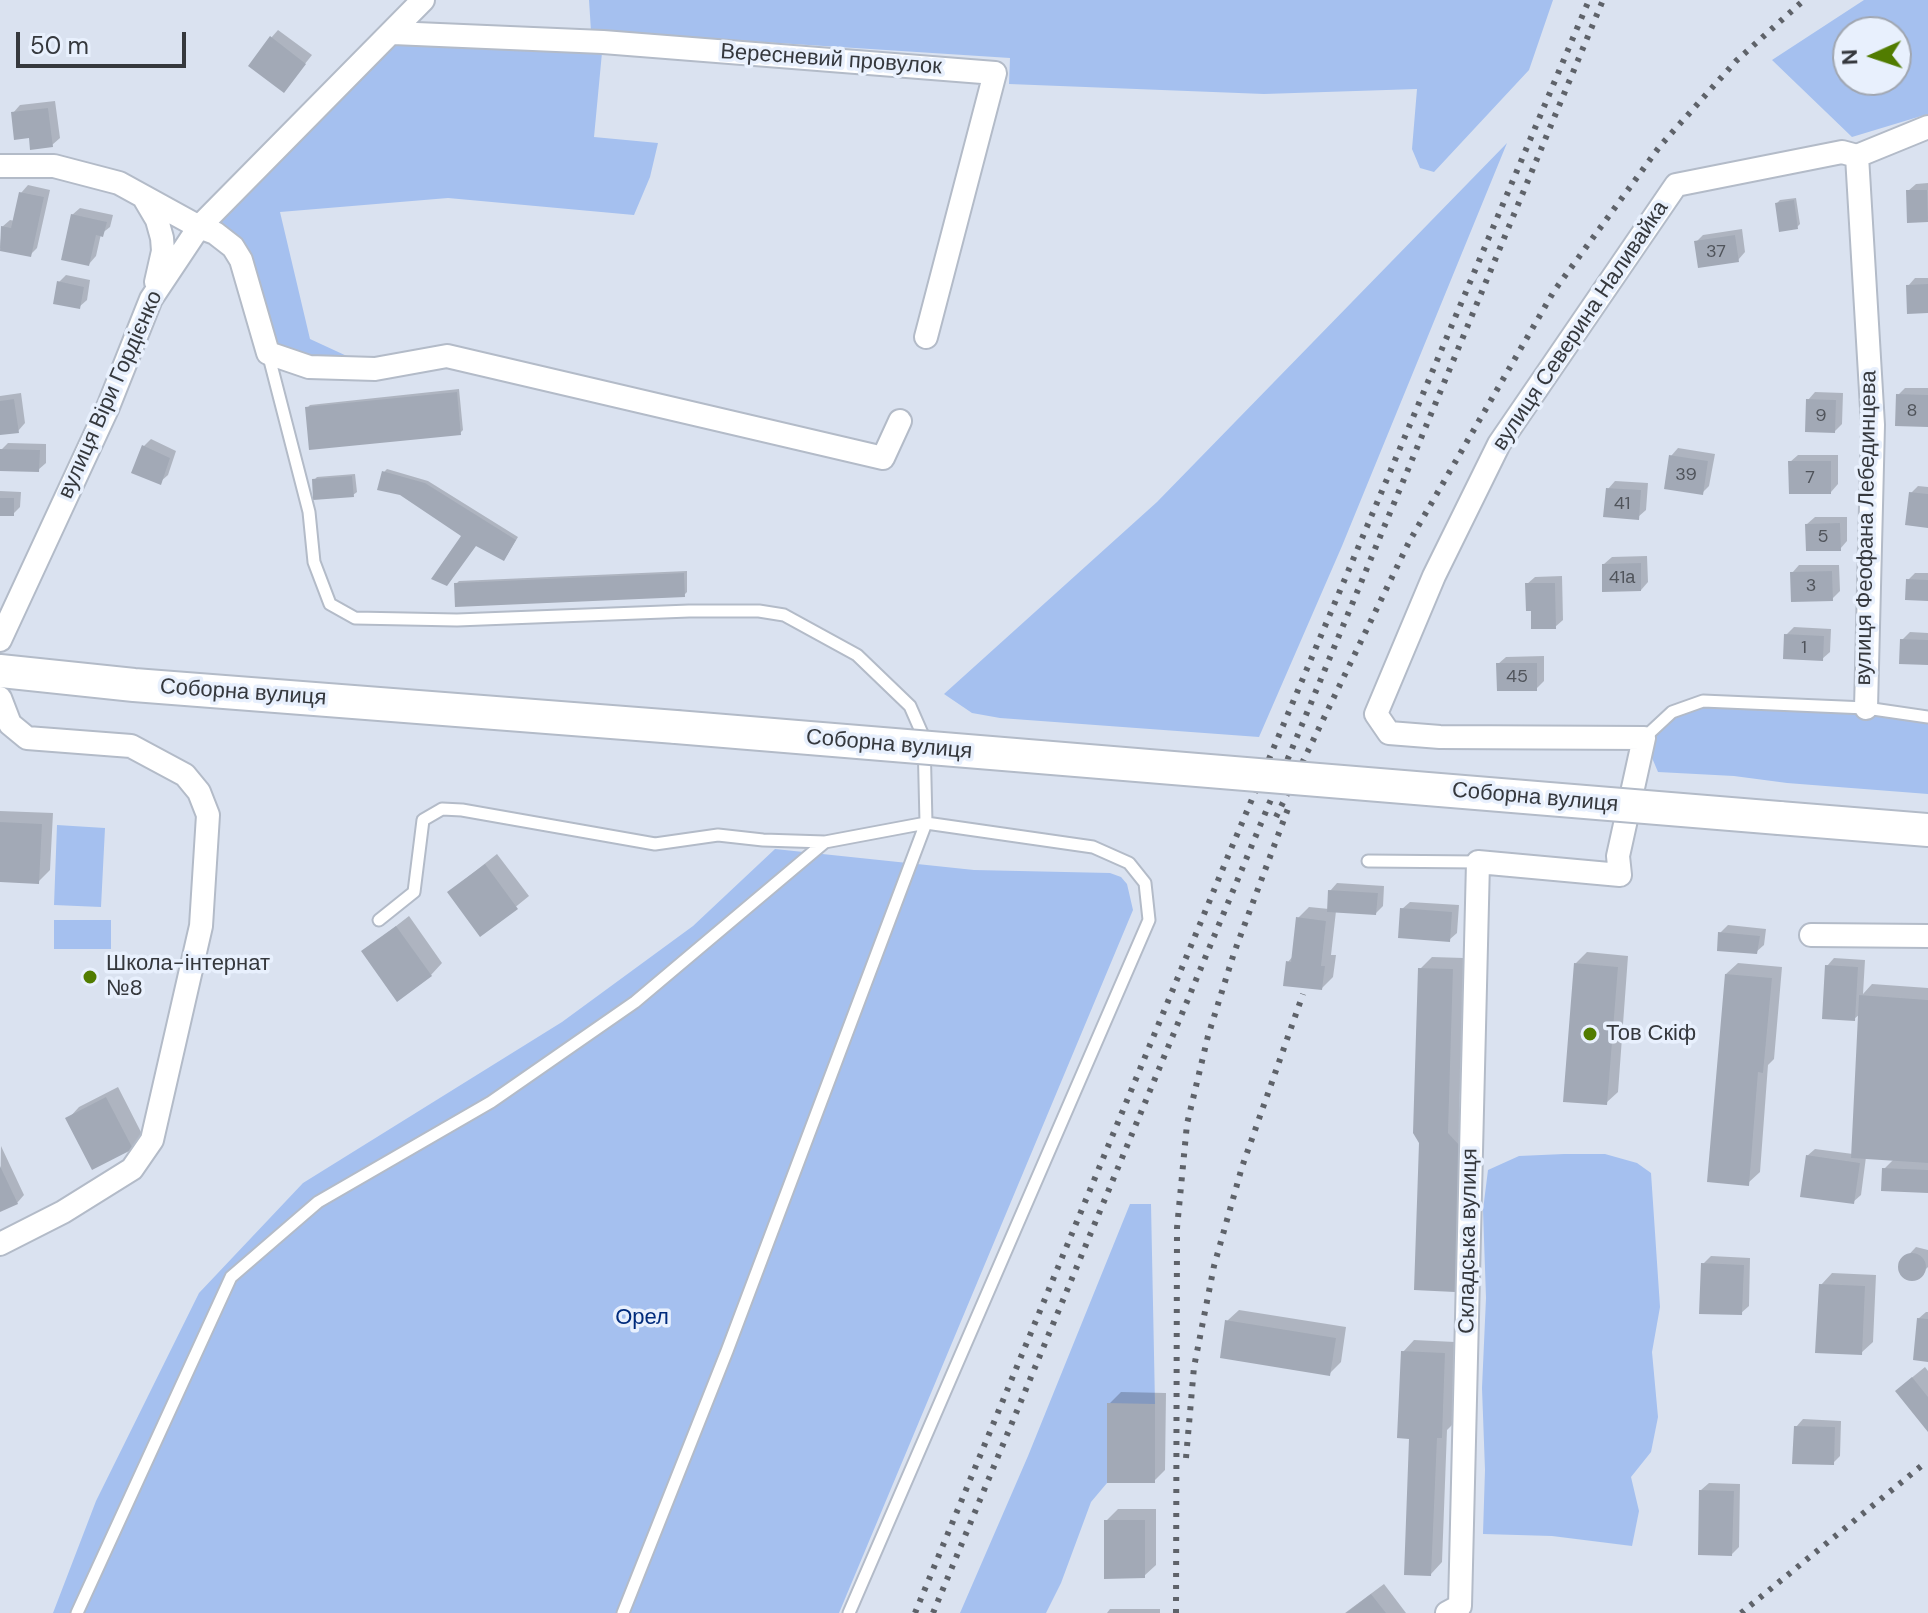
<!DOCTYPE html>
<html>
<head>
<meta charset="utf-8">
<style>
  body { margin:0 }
  #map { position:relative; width:1928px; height:1613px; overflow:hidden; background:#dae2f0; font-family:"DM Sans",sans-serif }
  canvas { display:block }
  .north { position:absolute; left:1832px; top:16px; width:80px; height:80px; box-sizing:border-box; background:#e8f0fd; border:2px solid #a0a6b0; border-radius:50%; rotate:267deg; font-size:22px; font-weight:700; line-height:32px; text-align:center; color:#35383d }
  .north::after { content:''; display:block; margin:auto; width:28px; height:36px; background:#517c00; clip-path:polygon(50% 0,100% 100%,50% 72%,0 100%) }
  .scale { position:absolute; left:16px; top:32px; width:170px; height:36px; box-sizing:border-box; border:4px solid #35383d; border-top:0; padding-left:10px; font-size:24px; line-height:28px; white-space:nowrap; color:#35383d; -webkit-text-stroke:6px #e8f0fd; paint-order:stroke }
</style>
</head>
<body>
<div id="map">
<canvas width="1928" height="1613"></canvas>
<div class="north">N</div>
<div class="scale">50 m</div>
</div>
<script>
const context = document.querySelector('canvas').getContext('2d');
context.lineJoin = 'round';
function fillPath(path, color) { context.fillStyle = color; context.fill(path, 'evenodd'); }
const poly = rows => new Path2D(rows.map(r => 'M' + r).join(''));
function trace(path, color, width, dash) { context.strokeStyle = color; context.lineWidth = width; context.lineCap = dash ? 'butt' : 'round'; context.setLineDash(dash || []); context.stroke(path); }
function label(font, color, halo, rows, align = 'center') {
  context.font = font + ' "DM Sans",sans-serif'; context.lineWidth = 7; context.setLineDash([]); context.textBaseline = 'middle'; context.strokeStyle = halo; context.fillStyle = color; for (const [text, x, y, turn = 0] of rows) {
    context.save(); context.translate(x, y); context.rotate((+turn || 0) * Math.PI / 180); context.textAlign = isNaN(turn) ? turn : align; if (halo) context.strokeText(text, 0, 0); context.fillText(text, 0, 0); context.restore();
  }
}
fillPath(poly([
  [589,0,1553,0,1529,70,1434,172,1420,168,1412,149,1417,89,1264,94,1009,84,1010,58,591,31],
  [1864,0,1928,0,1928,114,1852,137,1772,60],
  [1848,32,1896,32,1896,80,1848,80],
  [393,33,603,42,594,137,658,143,650,177,634,215,448,198,280,212,310,339,375,369,268,353,240,260,205,230],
  [1507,143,1342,546,1259,737,1000,718,972,713,944,694,1157,502],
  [1703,701,1928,717,1928,794,1787,783,1734,776,1658,772,1644,739,1672,712],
  [57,825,105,828,101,907,54,905],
  [775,849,974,870,1110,873,1121,877,1127,884,1133,910,839,1613,53,1613,96,1501,199,1293,303,1183,562,1022,693,926],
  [54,920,111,920,111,949,54,949],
  [1564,1154,1605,1154,1637,1163,1651,1173,1660,1307,1652,1352,1658,1417,1651,1452,1631,1477,1639,1511,1632,1546,1552,1536,1483,1534,1485,1470,1482,1388,1486,1298,1483,1210,1488,1170,1519,1156],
  [1130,1204,1151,1204,1155,1404,1107,1404,1107,1483,1091,1502,1061,1583,1046,1613,960,1613,1028,1456]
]), '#a5c0ef');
fillPath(poly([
  [278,30,312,55,284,90,271,38],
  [55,101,60,138,52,145,31,136,13,113,20,105],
  [1928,183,1928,219,1927,220,1908,191,1916,184],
  [28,185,50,190,37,248,30,255,0,248,2,227,10,220,15,221,21,193],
  [1796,198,1800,224,1797,227,1777,203,1780,200],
  [80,208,113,215,110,227,101,234,96,256,89,264,72,215],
  [1742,229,1745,252,1738,260,1696,242,1703,235],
  [66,275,90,280,87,300,79,307,59,282],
  [1915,278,1928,278,1928,311,1908,286],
  [1905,388,1928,388,1928,425,1898,395],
  [459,389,463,430,460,433,307,408,310,405],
  [1815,392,1843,393,1842,424,1835,431,1808,400],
  [21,393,25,423,18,431,0,433,0,396],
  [151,439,176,451,168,475,160,482,143,447],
  [8,443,46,444,46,463,38,470,0,469,1,450],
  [1678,448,1715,454,1709,486,1702,493,1671,456],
  [1798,455,1838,455,1838,484,1831,492,1790,462],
  [387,469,428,481,518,537,507,555,476,544,463,535,384,472],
  [355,474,357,492,353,495,314,480,317,477],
  [1615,481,1648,483,1646,510,1638,517,1608,489],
  [1918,486,1928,487,1928,526,1911,493],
  [0,491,21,492,20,507,13,514,0,514],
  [1815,517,1847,517,1847,541,1840,549,1807,524],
  [1647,556,1648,582,1641,590,1604,564,1612,557],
  [1799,565,1839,565,1840,591,1832,599,1792,573],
  [687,571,687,592,684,595,456,584,459,581],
  [1915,573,1928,573,1928,599,1908,580],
  [1562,576,1563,620,1555,627,1533,609,1527,584,1535,577],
  [1794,627,1831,629,1830,652,1822,659,1786,635],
  [1910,632,1928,633,1928,663,1902,640],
  [1544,656,1544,681,1536,689,1498,664,1506,657],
  [0,811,53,813,50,870,38,882,0,880],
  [497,854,529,896,481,935,449,892],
  [1337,883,1384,886,1383,906,1376,913,1336,911,1331,955,1336,955,1333,977,1322,988,1288,962,1293,956,1298,918,1309,907,1329,909,1330,891],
  [1410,902,1459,905,1457,933,1449,940,1402,909],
  [409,916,442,963,431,975,364,951],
  [1728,925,1766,929,1764,945,1756,952,1720,933],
  [1587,952,1628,956,1618,1092,1606,1103,1575,964],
  [1432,957,1464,958,1459,1121,1471,1134,1466,1278,1454,1290,1421,1143,1420,969],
  [1834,958,1865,960,1863,994,1872,984,1928,988,1928,986,1928,1191,1884,1169,1894,1159,1866,1157,1861,1195,1853,1202,1807,1156,1815,1149,1853,1154,1860,1014,1854,1019,1827,966],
  [1738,963,1782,967,1774,1059,1768,1065,1760,1172,1748,1183,1726,974],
  [118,1087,143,1136,132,1148,68,1119,79,1107],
  [1,1146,24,1195,17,1203,0,1210],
  [1916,1247,1928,1250,1928,1267,1917,1278,1909,1279,1900,1271,1900,1264],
  [1711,1256,1750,1258,1749,1306,1741,1313,1703,1264],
  [1832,1273,1876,1275,1873,1342,1861,1353,1821,1285],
  [1239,1310,1346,1327,1341,1362,1329,1374,1227,1321],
  [1926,1312,1928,1312,1928,1360,1918,1319],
  [1414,1340,1455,1342,1452,1425,1447,1430,1442,1562,1431,1574,1403,1352],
  [1925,1367,1928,1371,1928,1428,1909,1380],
  [1121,1392,1166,1393,1165,1470,1154,1481,1109,1404],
  [1803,1419,1841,1421,1840,1456,1833,1463,1796,1427],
  [1709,1483,1740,1484,1739,1547,1732,1554,1701,1490],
  [1118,1509,1156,1509,1156,1565,1144,1576,1106,1521],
  [1384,1584,1406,1613,1345,1613],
  [1110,1609,1160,1609,1160,1613,1107,1613]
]), '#0003');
fillPath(poly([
  [270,36,306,64,284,93,248,66],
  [48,108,53,147,30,150,29,138,14,140,11,112],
  [1906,190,1927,190,1928,222,1907,223],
  [19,192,44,197,31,257,0,251,1,226,11,228],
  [1794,200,1798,229,1779,232,1775,203],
  [71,214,107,222,103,237,96,235,89,266,61,260],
  [1735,235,1739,262,1698,268,1694,241],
  [57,281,84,287,80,309,53,304],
  [1928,284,1928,313,1907,314,1906,285],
  [457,392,461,435,309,450,305,407],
  [1896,394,1928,395,1928,427,1895,426],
  [14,399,19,433,0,435,0,401],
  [1806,399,1836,400,1835,433,1805,432],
  [142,445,170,458,161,485,131,473],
  [0,449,40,450,39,472,0,471],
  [1669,455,1708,461,1703,495,1664,489],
  [1788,461,1831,461,1831,494,1789,494],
  [382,471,425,483,516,540,504,561,476,546,447,586,431,579,461,536,400,495,377,490],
  [352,476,354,497,313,500,312,479],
  [1606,488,1641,490,1639,520,1603,517],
  [1909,492,1928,494,1928,528,1905,525],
  [0,498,14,498,14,516,0,516],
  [1840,523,1841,551,1806,551,1805,524],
  [1641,563,1641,591,1602,592,1602,564],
  [1832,571,1833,601,1791,602,1790,572],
  [684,573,685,597,455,607,454,583],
  [1906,579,1928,580,1928,601,1905,600],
  [1525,583,1555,583,1556,629,1531,629,1531,611,1526,611],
  [1784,634,1824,636,1823,661,1783,659],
  [1900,639,1928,640,1928,665,1899,664],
  [1496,663,1537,663,1537,691,1497,691],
  [0,822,42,824,39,884,0,882],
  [485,864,518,909,480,937,447,892],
  [1328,890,1378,893,1376,915,1327,912],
  [1400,908,1452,912,1450,942,1398,938],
  [1296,917,1326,921,1321,966,1325,966,1322,990,1283,986,1286,961,1291,962],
  [396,926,432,976,397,1002,361,951],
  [1718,932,1760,936,1757,954,1717,951],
  [1574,963,1618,967,1607,1105,1563,1102],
  [1825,965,1858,967,1855,1021,1822,1019],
  [1418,968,1453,969,1448,1133,1460,1146,1455,1292,1414,1290,1419,1143,1413,1133],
  [1725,974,1772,978,1763,1073,1758,1072,1749,1186,1707,1182],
  [1859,995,1928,1000,1928,1163,1851,1158],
  [106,1097,133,1149,92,1170,65,1118],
  [1806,1155,1860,1163,1854,1204,1800,1197],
  [0,1166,18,1204,0,1212],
  [1882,1168,1928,1170,1928,1193,1881,1191],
  '1898 1267a14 14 0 1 1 28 0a14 14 0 1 1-28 0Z',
  [1701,1263,1744,1265,1742,1315,1699,1314],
  [1819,1284,1865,1286,1862,1355,1815,1353],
  [1917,1318,1928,1319,1928,1362,1913,1360],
  [1225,1320,1336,1338,1330,1376,1220,1358],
  [1401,1351,1445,1353,1442,1438,1437,1438,1431,1576,1404,1575,1409,1439,1397,1438],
  [1912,1377,1928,1397,1928,1432,1895,1391],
  [1107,1403,1155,1404,1155,1483,1107,1483],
  [1794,1426,1835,1427,1834,1465,1792,1464],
  [1699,1490,1734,1491,1732,1556,1698,1555],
  [1104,1520,1145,1520,1145,1578,1104,1579],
  [1371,1594,1386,1613,1346,1613]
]), '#a2a9b6');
const service = poly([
  [268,353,309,512,314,562,330,604,355,618,457,620,689,611,759,611,784,615,857,655,910,706,924,738,926,823,727,1351,623,1613],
  [1644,738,1672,712,1703,701,1866,708,1928,717],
  [1368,861,1478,862],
  [379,920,414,892,423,820,442,809,462,810,655,844,718,835,763,840,825,842,926,823,1093,847,1129,863,1145,883,1149,920,849,1613],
  [77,1613,231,1277,318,1202,491,1102,635,1002,825,842]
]);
const minor = poly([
  [393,33,603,42,995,73,926,337],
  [1857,156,1873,425,1866,708],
  [0,166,54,166,119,183,199,227,215,233,233,247,241,260,268,353,309,367,375,369,447,356,883,458,900,421],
  [144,198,157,220,162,238,163,251,156,282],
  [0,640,108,407,151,299,199,227,423,0],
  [0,698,10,724,27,738,131,746,185,775,199,792,208,815,201,926,152,1140,132,1169,63,1212,0,1244],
  [1811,935,1928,936],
  [1447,1613,1460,1606,1478,862,1620,875,1618,856,1644,738,1440,737,1389,733,1376,714,1434,576,1499,444,1676,185,1842,152,1857,156,1928,127]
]);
const secondary = poly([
  [0,671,134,685,676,727],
  [1779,818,1928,830]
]);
trace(service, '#b3bbc8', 15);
trace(minor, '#b3bbc8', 26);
trace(secondary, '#b3bbc8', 36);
trace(service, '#fff', 11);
trace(minor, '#fff', 22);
trace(secondary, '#fff', 32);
trace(poly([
  [1276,817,1409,542,1554,291,1660,146,1736,61,1804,0],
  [1186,1458,1194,1367,1214,1266,1242,1167,1303,994],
  [915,1613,1231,849,1589,0],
  [933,1613,1603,0],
  [1176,1613,1177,1228,1187,1124,1208,1036,1234,953,1289,806],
  [1741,1613,1925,1463]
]), '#5e6269', 6, [4, 8]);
const secondaryBridge = poly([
  [676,727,1779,818]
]);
trace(secondaryBridge, '#b3bbc8', 36, []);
trace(secondaryBridge, '#fff', 32);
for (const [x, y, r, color] of [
  [90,977,8,"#517c00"],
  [1590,1034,8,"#517c00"]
]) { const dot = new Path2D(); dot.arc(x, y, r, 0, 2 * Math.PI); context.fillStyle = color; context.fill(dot); trace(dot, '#e8f0fd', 3); }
label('18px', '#50545b', null, [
  ["37",1716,252],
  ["8",1912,411],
  ["9",1821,416],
  ["39",1686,475],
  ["7",1810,478],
  ["41",1622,504],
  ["5",1823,537],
  ["41а",1622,578],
  ["3",1811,586],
  ["1",1804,648],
  ["45",1517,677]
]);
label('22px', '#35383d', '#e8f0fd', [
  ["Вересневий провулок",831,60,4],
  ["вулиця Северина Наливайка",1581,326,-56],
  ["вулиця Віри Гордієнко",111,395,-66],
  ["вулиця Феофана Лебединцева",1867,528,-89],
  ["Соборна вулиця",243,693,4],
  ["Соборна вулиця",889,745,5],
  ["Соборна вулиця",1535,798,5],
  ["Складська вулиця",1469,1241,-89]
]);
label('22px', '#35383d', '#e8f0fd', [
  ["Школа-інтернат",106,964],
  ["№8",106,989],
  ["Тов Скіф",1606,1034]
], 'left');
label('22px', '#002b7c', '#e8f0fd', [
  ["Орел",642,1318]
]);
</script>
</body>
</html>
